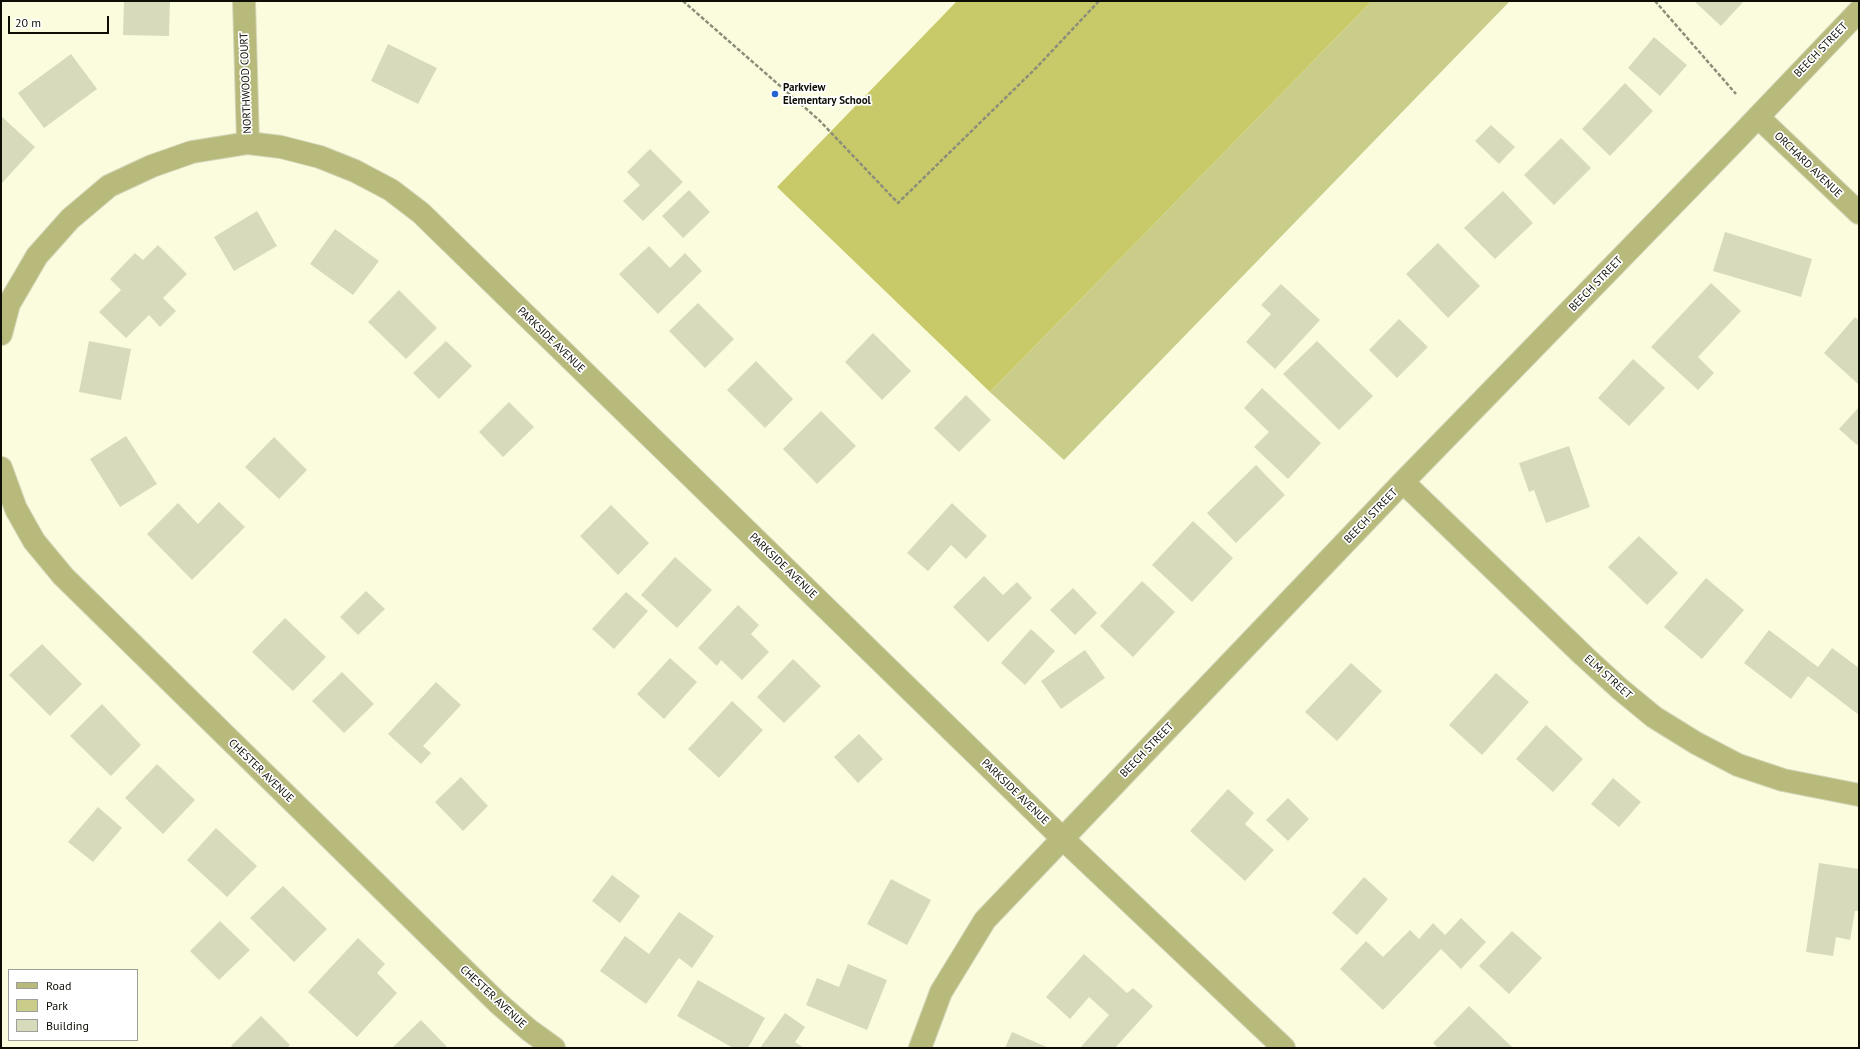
<!DOCTYPE html>
<html>
<head>
<meta charset="utf-8">
<style>
  body { margin:0 }
  #map { position:relative; width:1860px; height:1049px; overflow:hidden; background:#fafcdd; font-family:"PT Sans",sans-serif }
  canvas { display:block }
  .frame { position:absolute; inset:0; border:2px solid #0d0d04; pointer-events:none }
  .legend { position:absolute; left:8px; top:969px; width:130px; height:72px; box-sizing:border-box; background:#fff; border:1px solid #9e9e9b; margin:0; padding:5px 7px; list-style:none; font-size:12px; color:#0d0d04 }
  .legend li { display:flex; align-items:center; gap:8px; height:20px }
  .legend b { width:20px; border:1px solid #9e9e9b }
  .scale { position:absolute; left:8px; top:16px; width:101px; height:18px; box-sizing:border-box; border:2px solid #0d0d04; border-top:0; padding-left:5px; font-size:12px; line-height:14px; white-space:nowrap; color:#0d0d04; -webkit-text-stroke:3px #fff; paint-order:stroke }
</style>
</head>
<body>
<div id="map">
<canvas width="1860" height="1049"></canvas>
<div class="frame"></div>
<ul class="legend">
<li><b style="height:5px;background:#b8ba7c"></b>Road</li>
<li><b style="height:11px;background:#cacd89"></b>Park</li>
<li><b style="height:11px;background:#d8dabc"></b>Building</li>
</ul>
<div class="scale">20 m</div>
</div>
<script>
const context = document.querySelector('canvas').getContext('2d');
context.lineJoin = 'round';
function fillPath(path, color) { context.fillStyle = color; context.fill(path, 'evenodd'); }
const poly = rows => new Path2D(rows.map(r => 'M' + r).join(''));
function trace(path, color, width, dash) { context.strokeStyle = color; context.lineWidth = width; context.lineCap = dash ? 'butt' : 'round'; context.setLineDash(dash || []); context.stroke(path); }
function label(font, color, halo, rows, align = 'center') {
  context.font = font + ' "PT Sans",sans-serif'; context.lineWidth = 3.5; context.setLineDash([]); context.textBaseline = 'middle'; context.strokeStyle = halo; context.fillStyle = color; for (const [text, x, y, turn = 0] of rows) {
    context.save(); context.translate(x, y); context.rotate((+turn || 0) * Math.PI / 180); context.textAlign = isNaN(turn) ? turn : align; if (halo) context.strokeText(text, 0, 0); context.fillText(text, 0, 0); context.restore();
  }
}
fillPath(poly([
  [1372,1,1510,1,1064,460,990,392]
]), '#cacd89');
fillPath(poly([
  [957,1,1372,1,990,392,777,187]
]), '#c8ca69');
fillPath(poly([
  [124,1,170,1,169,36,123,35],
  [1694,1,1744,1,1721,26],
  [1654,37,1687,65,1660,96,1628,68],
  [388,44,437,68,418,104,371,81],
  [71,54,97,89,44,128,18,93],
  [1625,83,1653,111,1610,156,1582,129],
  [1,116,35,147,1,184],
  [1491,125,1515,147,1499,164,1475,141],
  [1561,138,1591,168,1554,205,1524,175],
  [650,149,683,182,643,221,623,201,640,185,627,172],
  [689,190,710,212,683,238,662,216],
  [1503,191,1533,223,1495,259,1464,228],
  [257,211,277,246,234,271,214,237],
  [335,229,379,261,353,295,310,264],
  [1725,232,1812,259,1801,297,1713,271],
  [1438,243,1480,286,1448,318,1406,274],
  [158,245,187,274,163,298,176,311,160,327,149,315,126,338,99,312,121,290,110,279,135,253,143,260],
  [649,246,670,268,685,253,702,271,658,314,619,274],
  [1711,283,1741,311,1698,357,1714,373,1698,390,1651,347],
  [1281,284,1320,320,1275,369,1246,342,1271,314,1261,305],
  [399,290,437,328,406,359,368,322],
  [698,303,734,339,705,368,669,331],
  [1855,317,1859,321,1859,385,1824,353],
  [1399,319,1428,347,1397,378,1369,350],
  [873,333,911,371,882,400,845,362],
  [89,341,131,349,121,400,79,392],
  [446,341,472,366,439,399,413,373],
  [1317,341,1373,396,1339,430,1283,374],
  [1633,359,1665,388,1629,426,1598,398],
  [756,361,793,399,765,428,727,390],
  [1262,388,1321,443,1288,479,1254,447,1269,432,1244,408],
  [966,395,991,420,959,452,934,428],
  [509,402,534,427,503,457,479,432],
  [1859,407,1859,442,1857,445,1839,429],
  [821,411,856,446,817,484,783,449],
  [126,436,157,484,120,507,90,459],
  [274,437,307,470,279,499,245,467],
  [1569,446,1590,507,1546,523,1534,490,1529,492,1519,463],
  [1256,465,1285,495,1236,543,1207,513],
  [219,502,245,527,192,580,147,534,178,503,198,524],
  [952,503,987,536,966,559,951,545,928,571,907,553],
  [611,505,649,543,618,575,580,536],
  [1193,521,1233,558,1192,602,1152,565],
  [1639,536,1678,573,1647,605,1608,567],
  [675,557,712,590,677,628,641,595],
  [984,576,1003,595,1017,582,1032,598,988,642,953,607],
  [1706,578,1744,610,1702,659,1664,627],
  [1142,581,1175,612,1133,657,1100,626],
  [1073,588,1097,613,1075,635,1050,610],
  [366,591,385,609,358,635,340,617],
  [626,592,648,611,614,649,592,629],
  [738,605,759,625,751,634,769,652,742,680,721,660,717,666,698,648],
  [285,618,326,657,293,691,252,652],
  [1031,629,1055,651,1025,685,1001,663],
  [1769,630,1818,667,1832,648,1859,668,1859,715,1808,676,1791,699,1744,663],
  [42,644,82,684,50,716,9,675],
  [1085,650,1105,678,1061,709,1041,681],
  [670,658,697,682,664,719,637,694],
  [793,659,821,686,784,723,757,697],
  [1351,663,1382,691,1337,741,1305,712],
  [342,672,374,704,344,733,312,701],
  [1496,673,1529,702,1482,755,1449,725],
  [436,682,461,705,423,746,431,753,421,764,388,734],
  [732,701,763,730,719,778,688,749],
  [102,704,141,745,111,776,70,736],
  [1546,725,1583,759,1553,792,1516,759],
  [859,734,883,759,858,783,834,757],
  [157,764,195,800,163,834,125,798],
  [461,777,488,806,463,831,435,802],
  [1613,778,1641,802,1619,827,1591,804],
  [1228,789,1254,813,1245,824,1274,850,1245,881,1190,831],
  [1288,798,1309,819,1288,841,1266,820],
  [98,807,122,828,93,862,68,842],
  [216,828,257,866,227,897,187,860],
  [1819,863,1859,869,1859,911,1855,911,1850,940,1836,937,1833,956,1806,952],
  [612,875,640,896,620,923,592,901],
  [1364,877,1388,899,1357,935,1332,913],
  [891,879,931,900,907,945,867,924],
  [283,886,327,929,294,962,250,918],
  [679,912,714,936,692,968,679,958,646,1004,600,971,625,936,649,954],
  [1461,918,1486,942,1461,969,1441,949,1383,1010,1340,969,1366,941,1383,957,1410,930,1419,939,1433,923,1445,935],
  [220,921,250,950,219,980,190,951],
  [1512,931,1542,958,1509,994,1479,966],
  [358,938,385,964,377,973,397,993,357,1037,308,992],
  [1084,954,1127,993,1133,988,1153,1006,1115,1048,1080,1048,1109,1015,1089,997,1070,1019,1046,997],
  [848,964,887,980,867,1030,806,1005,817,978,839,987],
  [698,980,765,1018,748,1048,733,1048,677,1016],
  [1469,1006,1512,1047,1511,1048,1438,1048,1433,1043],
  [785,1013,805,1027,795,1042,804,1048,760,1048],
  [261,1016,290,1045,287,1048,233,1048,231,1046],
  [421,1020,448,1048,392,1048],
  [1012,1032,1049,1048,1005,1048]
]), '#d8dabc');
const minor = poly([
  [244,1,248,143],
  [1758,117,1859,213],
  [1,334,9,304,37,256,70,219,109,186,152,166,192,152,248,143,281,147,320,157,355,171,391,190,421,213,1062,838,1284,1048],
  [1,468,16,509,34,541,63,576,498,1003,529,1030,554,1048],
  [1403,482,1584,656,1620,689,1654,717,1696,743,1738,765,1783,780,1859,795],
  [920,1048,941,992,985,920,1403,482,1735,141,1859,11]
]);
trace(minor, '#d4d6ba', 24);
trace(poly([
  [683,1,819,120,898,203,1037,67,1099,1],
  [1655,1,1736,94]
]), '#8d8e79', 2.5, [4, 2]);
trace(minor, '#b8ba7c', 22);
for (const [x, y, r, color] of [
  [775,94,4,"#2365d1"]
]) { const dot = new Path2D(); dot.arc(x, y, r, 0, 2 * Math.PI); context.fillStyle = color; context.fill(dot); trace(dot, '#fff', 1.5); }
label('11px', '#0d0d04', '#fff', [
  ["BEECH STREET",1821,50,-46],
  ["NORTHWOOD COURT",246,83,-92],
  ["ORCHARD AVENUE",1808,165,44],
  ["BEECH STREET",1596,284,-46],
  ["PARKSIDE AVENUE",551,340,44],
  ["BEECH STREET",1371,516,-46],
  ["PARKSIDE AVENUE",783,566,44],
  ["ELM STREET",1608,677,42],
  ["BEECH STREET",1147,750,-46],
  ["CHESTER AVENUE",261,771,44],
  ["PARKSIDE AVENUE",1015,792,44],
  ["CHESTER AVENUE",493,997,43]
]);
label('bold 11px', '#0d0d04', '#fff', [
  ["Parkview",783,88],
  ["Elementary School",783,101]
], 'left');
</script>
</body>
</html>
